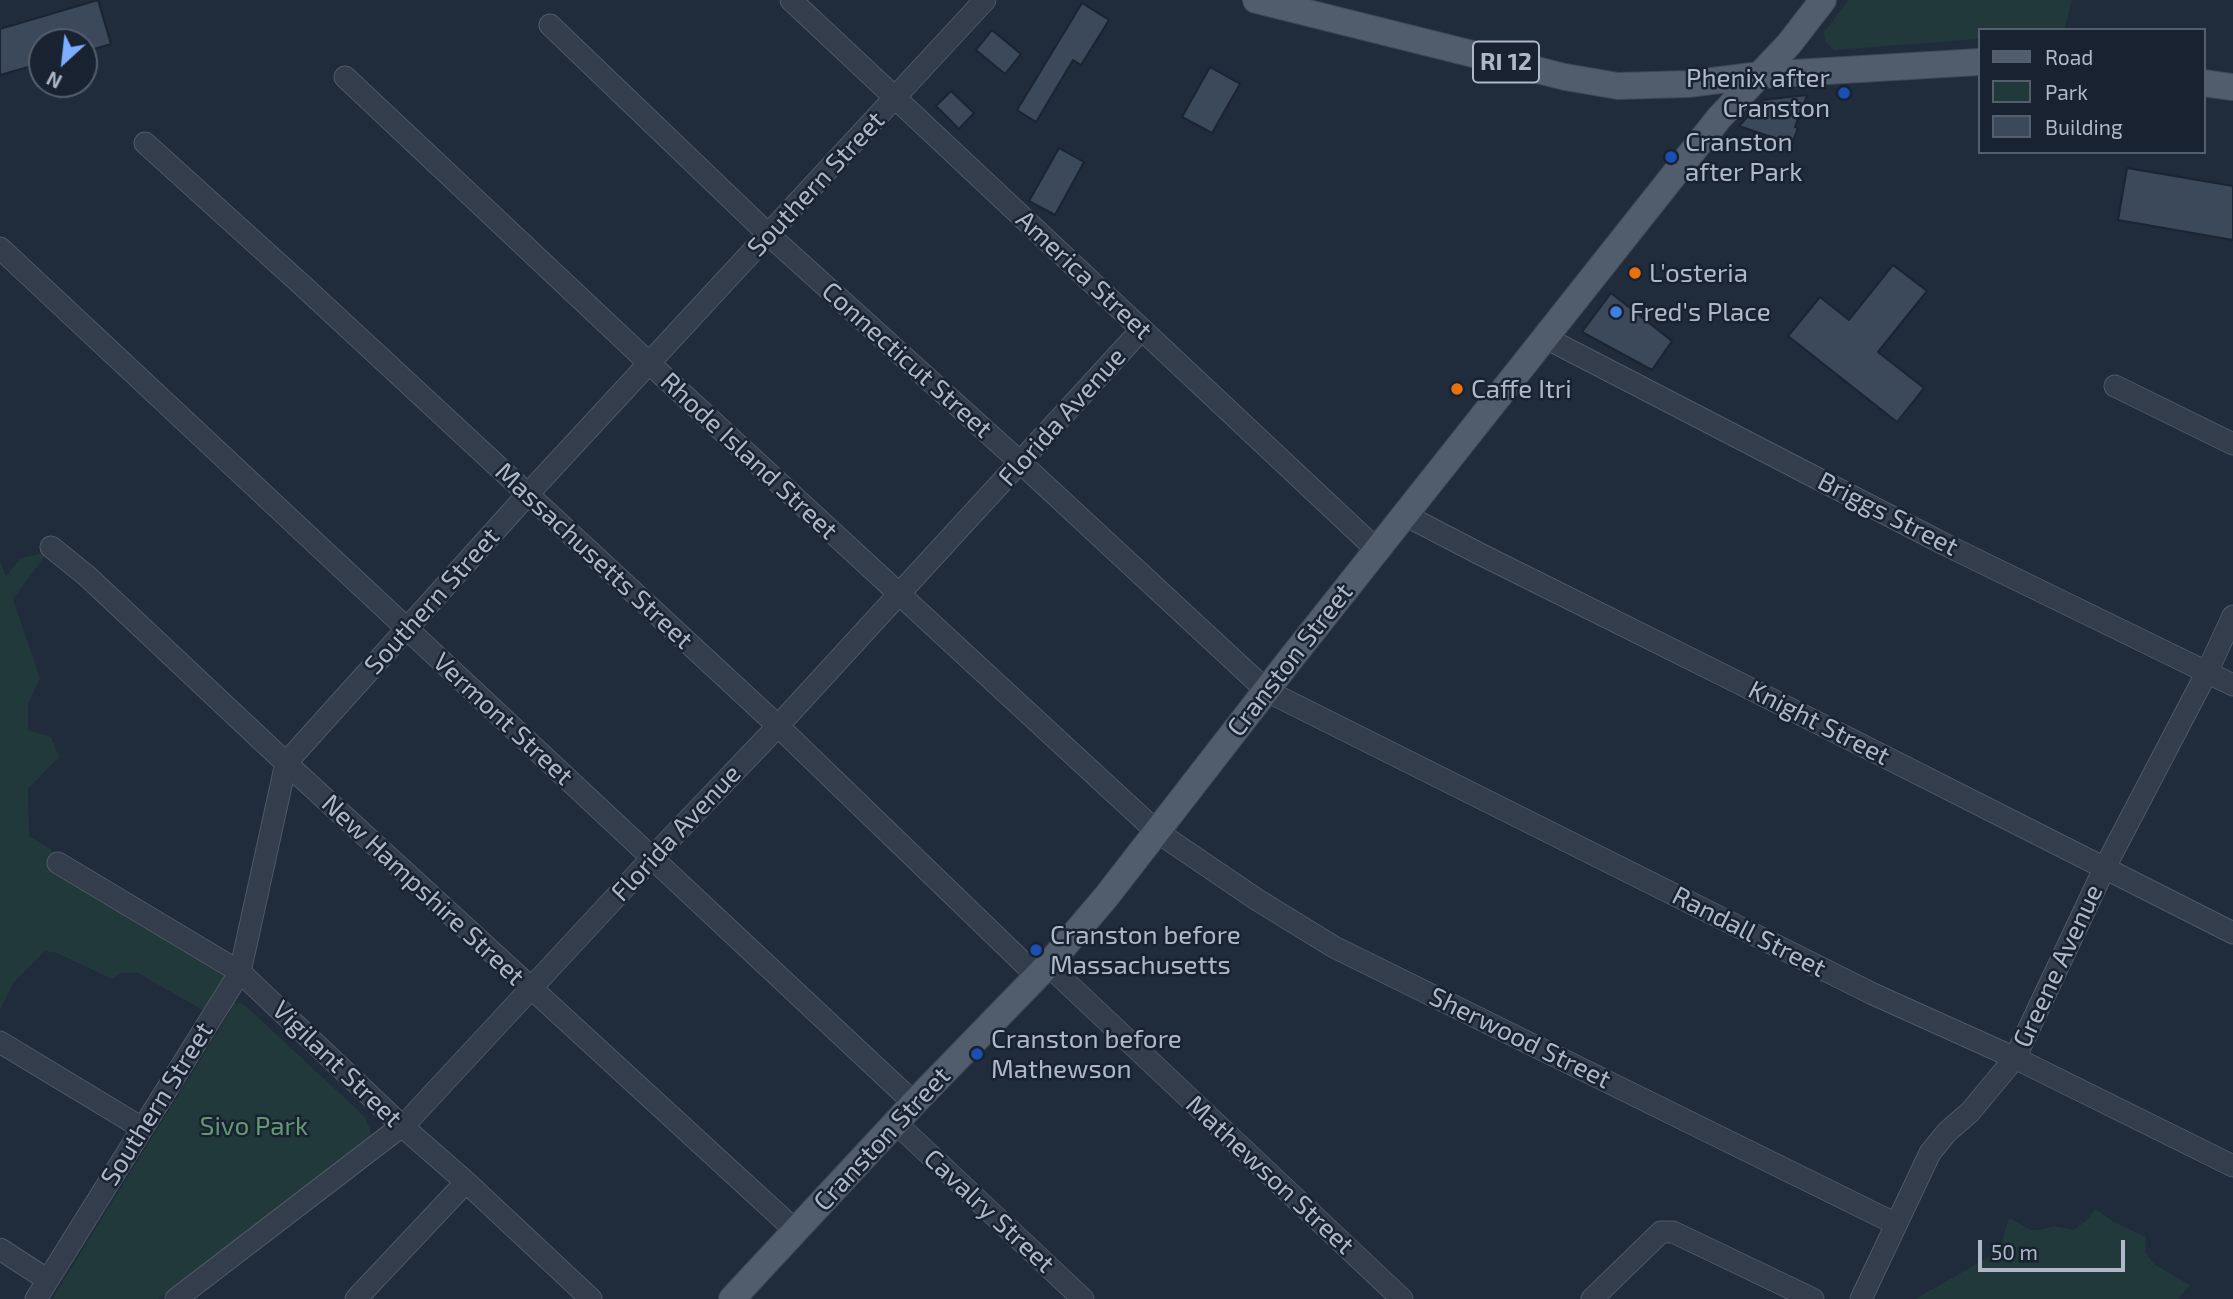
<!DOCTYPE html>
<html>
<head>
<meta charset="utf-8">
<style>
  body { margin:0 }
  #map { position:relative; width:2233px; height:1299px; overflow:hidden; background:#202b3b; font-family:"Exo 2",sans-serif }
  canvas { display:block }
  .legend { position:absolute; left:1978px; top:28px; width:228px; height:126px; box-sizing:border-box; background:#192230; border:2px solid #555e6d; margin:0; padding:9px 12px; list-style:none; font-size:21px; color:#aeb8c8 }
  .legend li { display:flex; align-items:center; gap:14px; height:35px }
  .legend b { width:35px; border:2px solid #555e6d }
  .north { position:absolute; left:28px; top:28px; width:70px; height:70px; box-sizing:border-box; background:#192230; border:2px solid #555e6d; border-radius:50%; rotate:207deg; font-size:19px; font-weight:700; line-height:28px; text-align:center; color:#aeb8c8 }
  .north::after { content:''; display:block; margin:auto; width:24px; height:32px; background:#7cadff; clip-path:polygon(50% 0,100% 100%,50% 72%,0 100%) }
  .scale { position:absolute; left:1978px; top:1240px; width:147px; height:32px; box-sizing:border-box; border:4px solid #aeb8c8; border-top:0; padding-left:9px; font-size:21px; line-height:24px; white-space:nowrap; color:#aeb8c8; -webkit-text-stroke:5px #192230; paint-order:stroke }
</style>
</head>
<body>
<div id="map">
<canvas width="2233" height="1299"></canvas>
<ul class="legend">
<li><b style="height:9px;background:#515c6c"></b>Road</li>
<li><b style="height:19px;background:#22393c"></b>Park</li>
<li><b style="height:19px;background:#3b495b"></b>Building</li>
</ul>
<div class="north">N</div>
<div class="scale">50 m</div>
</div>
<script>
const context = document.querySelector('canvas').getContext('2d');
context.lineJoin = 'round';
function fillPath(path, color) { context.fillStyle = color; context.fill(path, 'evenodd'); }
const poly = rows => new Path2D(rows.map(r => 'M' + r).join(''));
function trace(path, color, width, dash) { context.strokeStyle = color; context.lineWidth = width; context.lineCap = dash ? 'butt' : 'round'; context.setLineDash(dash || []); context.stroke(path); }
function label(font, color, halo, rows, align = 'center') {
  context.font = font + ' "Exo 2",sans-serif'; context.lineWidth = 5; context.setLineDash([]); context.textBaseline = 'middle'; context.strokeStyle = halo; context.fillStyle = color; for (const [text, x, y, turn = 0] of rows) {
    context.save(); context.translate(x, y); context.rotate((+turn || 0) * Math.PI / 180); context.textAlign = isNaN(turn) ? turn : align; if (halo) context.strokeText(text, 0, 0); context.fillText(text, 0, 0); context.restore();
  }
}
fillPath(poly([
  [1849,0,2072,0,2064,30,1979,30,1979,39,1834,50,1825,42,1824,32],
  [48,552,13,599,40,678,28,704,28,730,51,737,59,757,28,789,29,836,51,849,57,862,235,970,211,1015,138,973,121,973,112,979,57,953,45,951,14,982,0,1010,0,561,6,576,21,558],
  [233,1003,241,1003,249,1009,364,1116,370,1129,371,1139,362,1148,159,1299,52,1299,228,1015],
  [2095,1209,2114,1222,2146,1237,2145,1252,2154,1264,2190,1285,2178,1299,1915,1299,1999,1251,2009,1218,2031,1230,2040,1230,2053,1226,2074,1230,2087,1220]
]), '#22393c');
const building = poly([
  [98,0,111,44,84,52,84,42,42,42,42,63,0,75,0,29,98,0],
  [1082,3,1109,20,1081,65,1073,60,1036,122,1017,110,1082,3],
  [992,30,1021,54,1005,74,976,50,992,30],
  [1210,67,1240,84,1212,133,1182,117,1210,67],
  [951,91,974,113,959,129,936,106,951,91],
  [1807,95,1795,127,1798,128,1792,144,1739,126,1763,100,1807,95],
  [1059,148,1084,162,1055,215,1029,201,1059,148],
  [2127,168,2233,186,2233,240,2118,220,2127,168],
  [1893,265,1927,291,1878,352,1924,388,1897,422,1788,336,1820,297,1849,320,1893,265],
  [1611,293,1672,341,1652,370,1582,332,1611,293]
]);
fillPath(building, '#3b495b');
trace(building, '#1b2432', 2);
const minor = poly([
  [791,0,1377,550],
  [550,25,769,235,1021,463,1267,691,1873,994,2015,1058,2233,1166],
  [345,77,649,363,1156,831,1256,899,1334,947,1896,1224],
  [145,143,302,285,778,726,1037,976],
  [0,248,914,1103],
  [1546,338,1946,545,2233,685],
  [2115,386,2233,444],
  [1405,515,1480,554,1735,681,2233,933],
  [51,547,87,576,286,763,796,1231],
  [58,863,240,972,402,1126,466,1182,591,1299],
  [1048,965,1402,1299],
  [0,1042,142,1128],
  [896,1123,1083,1299],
  [0,1249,48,1280],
  [36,1299,240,972,286,763,528,494,985,0],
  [176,1299,407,1122,651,859,778,726,1142,329],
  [356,1299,466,1182],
  [1592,1299,1661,1232,1673,1232,1813,1299],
  [1861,1299,1930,1153,1947,1132,1970,1112,2015,1058,2104,869,2207,672,2233,616]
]);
const major = poly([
  [1256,0,1565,77,1618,86,1688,84,1760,75,1979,62],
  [2203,83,2233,87],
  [732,1299,914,1103,1048,965,1106,897,1289,661,1719,118,1789,44,1823,0]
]);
trace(minor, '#4e5866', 23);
trace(major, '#3d4655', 28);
trace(minor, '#333d4b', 21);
trace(major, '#515c6c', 26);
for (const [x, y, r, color] of [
  [1844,93,7,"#1a4fb4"],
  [1671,157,7,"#1a4fb4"],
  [1635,273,7,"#e8710a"],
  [1616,312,7,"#3f7fe0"],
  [1457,389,7,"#e8710a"],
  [1036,950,7,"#1a4fb4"],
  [977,1054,7,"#1a4fb4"]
]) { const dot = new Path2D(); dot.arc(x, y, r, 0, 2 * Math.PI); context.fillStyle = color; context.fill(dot); trace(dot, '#192230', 2.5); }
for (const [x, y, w] of [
  [1506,62,66]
]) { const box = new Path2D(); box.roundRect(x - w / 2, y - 20.5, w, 41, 5); context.fillStyle = '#192230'; context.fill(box); trace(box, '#aeb8c8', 2); }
label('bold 24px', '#aeb8c8', null, [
  ["RI 12",1506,62]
]);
label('26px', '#aeb8c8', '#192230', [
  ["Phenix after",1830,78,"right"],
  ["Cranston",1830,108,"right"],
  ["Cranston",1685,142],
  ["after Park",1685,172],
  ["L'osteria",1649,273],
  ["Fred's Place",1630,312],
  ["Caffe Itri",1471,389],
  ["Cranston before",1050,935],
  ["Massachusetts",1050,965],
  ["Cranston before",991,1039],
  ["Mathewson",991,1069]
], 'left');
label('26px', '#aeb8c8', '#192230', [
  ["Southern Street",816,184,-47],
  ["America Street",1084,275,43],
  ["Connecticut Street",907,360,42],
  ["Florida Avenue",1062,417,-48],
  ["Rhode Island Street",749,456,43],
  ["Briggs Street",1888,514,27],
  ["Massachusetts Street",594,556,43],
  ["Southern Street",432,601,-48],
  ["Cranston Street",1290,660,-52],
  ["Vermont Street",503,719,43],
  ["Knight Street",1819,723,27],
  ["Florida Avenue",676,833,-47],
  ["New Hampshire Street",423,890,43],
  ["Randall Street",1749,932,27],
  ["Greene Avenue",2058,966,-65],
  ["Sherwood Street",1520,1038,26],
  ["Vigilant Street",337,1064,44],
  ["Southern Street",157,1104,-58],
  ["Cranston Street",882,1139,-47],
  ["Mathewson Street",1270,1175,43],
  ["Cavalry Street",989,1211,43]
]);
label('26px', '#639a71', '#192230', [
  ["Sivo Park",254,1126]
]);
</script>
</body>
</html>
